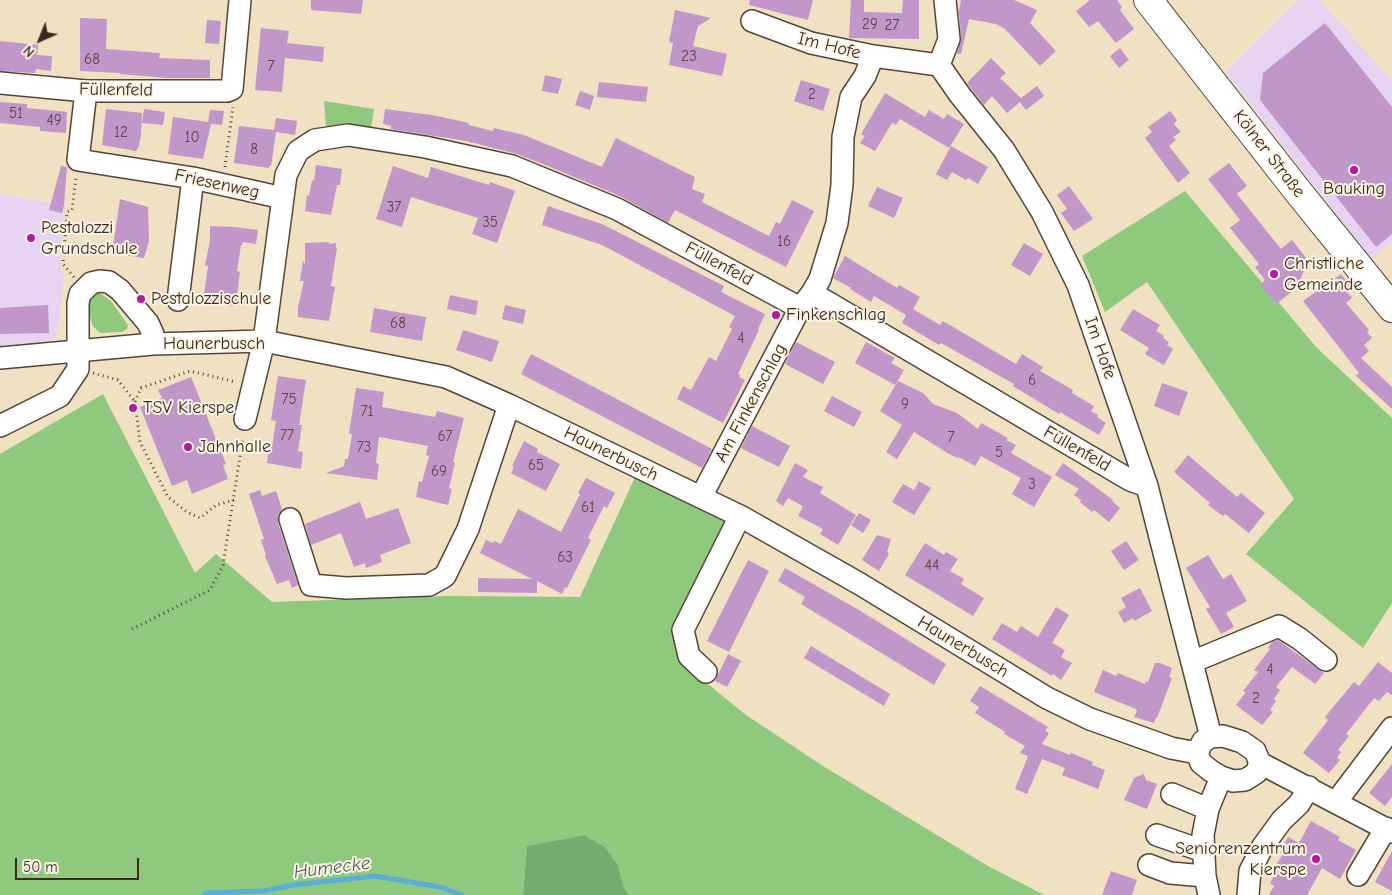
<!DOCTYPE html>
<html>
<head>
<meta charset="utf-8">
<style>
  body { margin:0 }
  #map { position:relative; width:1392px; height:895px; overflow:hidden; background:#f0e1c2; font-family:"Comic Neue",sans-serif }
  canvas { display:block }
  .north { position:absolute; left:15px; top:15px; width:50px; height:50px; -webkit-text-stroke:4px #fcf5e5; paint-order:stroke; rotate:224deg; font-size:14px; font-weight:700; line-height:20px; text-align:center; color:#3b2a1e }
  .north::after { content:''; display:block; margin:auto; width:18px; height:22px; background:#3b2a1e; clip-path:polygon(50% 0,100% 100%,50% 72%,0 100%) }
  .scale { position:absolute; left:15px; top:858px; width:124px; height:22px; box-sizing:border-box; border:2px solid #3b2a1e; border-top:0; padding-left:6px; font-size:15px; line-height:18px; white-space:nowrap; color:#3b2a1e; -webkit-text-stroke:4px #fcf5e5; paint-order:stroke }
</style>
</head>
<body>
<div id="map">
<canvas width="1392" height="895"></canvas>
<div class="north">N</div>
<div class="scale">50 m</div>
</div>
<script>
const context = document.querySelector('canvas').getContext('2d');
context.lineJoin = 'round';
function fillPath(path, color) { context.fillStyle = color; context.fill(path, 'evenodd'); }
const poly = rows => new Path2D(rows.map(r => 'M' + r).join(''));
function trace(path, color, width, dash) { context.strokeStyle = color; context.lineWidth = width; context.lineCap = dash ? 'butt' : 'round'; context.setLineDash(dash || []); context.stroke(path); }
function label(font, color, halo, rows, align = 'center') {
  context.font = font + ' "Comic Neue",sans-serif'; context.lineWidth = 4; context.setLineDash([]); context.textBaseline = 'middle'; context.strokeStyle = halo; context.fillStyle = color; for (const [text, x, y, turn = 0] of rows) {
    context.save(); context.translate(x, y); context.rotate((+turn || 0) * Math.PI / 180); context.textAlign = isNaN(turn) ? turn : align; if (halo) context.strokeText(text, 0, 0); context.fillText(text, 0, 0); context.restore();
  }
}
fillPath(poly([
  [1299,0,1319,0,1392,80,1392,241,1371,259,1226,72],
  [0,194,65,206,60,271,62,270,64,273,58,331,52,340,0,346]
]), '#e5d3f1');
fillPath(poly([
  [324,101,374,109,371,128,326,129],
  [1185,191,1317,348,1392,418,1392,603,1363,648,1246,554,1294,499,1147,282,1105,312,1082,256],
  [100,293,111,301,128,325,127,329,122,332,100,333,93,326,88,311,90,301,94,294],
  [103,394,195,573,216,554,272,602,448,596,580,597,636,475,726,519,671,628,683,664,746,715,823,766,988,866,1044,895,629,895,624,888,618,865,605,847,584,835,527,846,523,895,0,895,0,454]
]), '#8ec97e');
fillPath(poly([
  [584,835,605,847,618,865,624,888,629,895,523,895,527,846]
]), '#72ad6d');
trace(poly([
  [203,895,207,893,263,891,293,885,375,876,440,887,462,895]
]), '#5bafd7', 5);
fillPath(poly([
  [311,0,363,0,361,14,311,10],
  [750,0,813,0,808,20,749,5],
  [851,0,864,0,864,12,902,13,903,0,919,0,919,39,849,38],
  [961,0,1014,0,1037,10,1030,23,1056,51,1040,66,1005,29,996,24,969,19,961,54,957,54,961,38,959,11],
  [1090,0,1117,0,1122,7,1120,10,1134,29,1116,43,1098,21,1089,27,1076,11],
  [675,10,711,18,698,26,693,46,727,54,722,76,669,65,673,43,669,42],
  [80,18,107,19,106,49,160,53,159,58,210,60,210,78,168,78,119,74,120,73,80,71],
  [207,20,221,21,219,44,205,43],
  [1325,23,1392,107,1392,234,1376,247,1260,100,1263,73],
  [261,28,289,31,287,43,324,47,323,62,285,58,282,92,255,90],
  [0,41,38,45,37,55,52,56,51,71,36,69,35,73,0,71],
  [1120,48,1129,60,1119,68,1110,56],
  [991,58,1006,73,1000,78,1021,98,1037,86,1044,96,1026,110,1020,102,1007,113,992,96,984,105,967,83],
  [545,75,562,79,558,94,542,91],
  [801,80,830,89,823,111,794,101],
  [599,82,648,87,646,102,597,97],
  [580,91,594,96,590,110,575,105],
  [885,93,925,117,929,110,944,119,947,114,964,124,949,148,900,119,896,125,892,123,875,151,860,143,865,136,861,134],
  [0,102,27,104,27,108,67,112,66,133,40,131,40,127,0,123],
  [106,109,142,113,141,135,138,149,137,149,136,151,102,145],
  [144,109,165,112,163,125,142,123],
  [385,109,432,115,469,123,469,125,493,131,494,128,524,135,602,167,616,138,695,177,692,189,705,194,702,202,769,236,776,222,780,224,792,200,814,211,786,267,675,210,668,223,622,197,543,164,517,154,466,141,391,129,391,126,383,124],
  [210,110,224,111,222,125,211,124,203,159,168,154,173,117,208,122],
  [1170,111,1177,120,1174,124,1181,132,1173,137,1176,140,1169,146,1190,173,1178,183,1145,138,1152,132,1148,127],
  [276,118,297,121,295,135,276,132,271,166,269,166,269,168,234,163,239,126,274,130],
  [951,146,988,167,978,184,968,178,966,180,952,172,947,180,936,174],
  [1229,163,1247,186,1237,194,1281,249,1292,240,1311,264,1304,270,1298,287,1276,304,1260,285,1265,280,1255,267,1259,264,1230,228,1240,220,1208,179],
  [316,165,342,169,340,185,337,185,331,215,305,211,307,195,309,196,312,180,314,181],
  [61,166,67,167,64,205,62,213,49,210],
  [393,166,428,178,431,167,489,185,490,182,515,191,497,243,472,234,478,218,411,197,402,227,376,219],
  [1069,186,1093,219,1074,231,1061,213,1067,209,1057,195],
  [877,187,903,198,894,218,868,206],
  [120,199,148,207,149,241,144,258,112,253],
  [548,206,602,224,724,286,721,292,765,314,758,329,759,330,738,374,740,375,739,377,745,380,723,423,677,399,683,386,691,390,709,357,716,361,732,329,729,327,735,316,602,245,542,225],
  [210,226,234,227,258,230,256,244,243,242,242,245,241,245,237,271,240,272,236,304,234,304,234,306,203,301,208,266,205,265,210,241],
  [329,242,329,244,336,243,336,248,337,248,331,286,335,287,329,321,298,317,298,307,304,281,300,281,303,261,305,264,305,243],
  [1024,243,1043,254,1030,276,1011,265],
  [845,256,897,288,899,285,920,297,913,309,940,325,943,321,1016,364,1022,354,1043,367,1040,371,1073,390,1072,393,1094,406,1091,411,1098,415,1097,417,1106,423,1099,435,1060,412,1059,414,1013,386,1014,384,941,343,939,345,902,323,906,315,874,296,871,302,850,289,851,288,833,278],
  [1341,274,1351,287,1346,291,1352,298,1346,303,1369,330,1367,332,1372,338,1364,345,1369,351,1361,358,1392,387,1392,409,1356,376,1359,373,1303,301],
  [450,295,478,301,476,315,447,309],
  [48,305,49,333,0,334,0,308],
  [505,305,526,310,523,324,502,319],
  [374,308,426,317,422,341,370,332],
  [1133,309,1160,325,1156,331,1164,336,1163,338,1169,342,1167,345,1173,349,1164,365,1145,354,1149,348,1120,330],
  [463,330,499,341,492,362,456,350],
  [796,342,835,362,823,384,785,364],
  [866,342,895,358,891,363,904,370,895,385,855,363],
  [531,354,712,449,702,468,521,374],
  [278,376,306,380,299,425,302,425,298,451,303,452,301,469,267,463,269,446,272,447,276,421,271,420],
  [191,377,226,464,223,465,228,479,192,494,187,480,172,486,140,407,162,398,158,390],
  [898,381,923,393,933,404,957,413,978,429,981,423,1008,438,1006,440,1016,445,1011,453,1052,477,1034,507,1012,494,1021,478,981,456,975,466,959,457,958,458,949,454,914,432,897,459,886,452,902,425,880,411],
  [1162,383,1188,392,1179,416,1154,406],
  [356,388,384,392,382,407,435,417,437,411,464,418,453,462,455,463,449,488,452,489,448,505,416,497,419,481,422,482,429,456,426,455,428,446,379,437,376,463,379,464,377,480,326,473,344,466,345,459,348,459,352,434,349,433],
  [832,396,862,412,854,427,824,411],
  [752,426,790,446,779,467,741,448],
  [524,441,538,449,537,452,560,464,546,491,511,473,514,467,512,466],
  [1188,455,1237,497,1241,493,1265,513,1249,533,1225,514,1223,516,1208,505,1210,503,1174,472],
  [795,463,808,470,803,477,823,487,820,493,856,515,838,545,820,534,823,529,798,516,803,506,788,498,783,506,776,501],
  [1063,463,1113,500,1112,501,1120,508,1109,522,1094,510,1092,512,1080,502,1081,500,1074,495,1079,489,1055,475],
  [586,478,615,493,607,508,604,506,588,538,591,540,567,588,565,587,562,594,537,581,537,593,478,592,478,578,532,579,480,553,486,540,493,543,494,541,501,544,518,509,561,532,580,494,578,493],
  [919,481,931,488,914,515,892,502,903,484,914,490],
  [260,490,262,496,276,491,282,509,278,516,278,523,298,585,292,588,289,580,277,584,265,556,266,555,261,540,264,539,249,494],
  [360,502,366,519,398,508,411,543,380,555,382,562,366,568,365,563,354,567,341,533,311,545,305,524],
  [859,513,871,520,863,533,851,525],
  [877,535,891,539,887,552,889,554,879,571,862,560],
  [1126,541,1139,560,1124,570,1111,551],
  [925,543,944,555,946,552,958,559,950,571,964,579,961,584,984,598,973,616,905,575],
  [1208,555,1223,579,1231,574,1247,601,1226,613,1234,627,1221,634,1206,609,1210,607,1186,568],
  [748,560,769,571,729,652,707,641],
  [785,568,859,610,946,664,934,685,801,604,805,597,778,581],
  [1140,588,1152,611,1134,621,1133,618,1124,623,1118,612,1126,607,1121,598],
  [1056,607,1069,615,1052,643,1065,650,1061,657,1072,663,1061,680,1053,674,1052,676,992,639,1002,623,1017,632,1021,626,1038,637],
  [1278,640,1324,673,1315,684,1292,667,1276,687,1280,690,1274,699,1276,701,1270,710,1273,712,1262,725,1236,705,1246,692,1243,691,1258,672,1254,670,1270,649,1268,648,1272,642],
  [811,646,890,694,884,706,804,658],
  [728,654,741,661,727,687,715,681],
  [1378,662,1392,673,1392,695,1387,692,1379,701,1374,698,1346,734,1349,736,1338,750,1341,752,1337,758,1340,760,1329,773,1303,753,1328,720,1325,717,1354,682,1359,686],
  [1155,663,1160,663,1172,668,1169,677,1172,678,1157,718,1156,718,1154,723,1134,717,1137,711,1136,709,1094,692,1103,670,1116,676,1118,673,1145,684,1146,681,1148,682],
  [980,686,1048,727,1045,731,1049,733,1042,744,1070,755,1071,753,1093,762,1092,765,1105,770,1098,789,1062,775,1065,768,1042,759,1027,794,1015,789,1028,756,1020,753,1025,746,1004,734,1005,732,975,713,979,707,970,701],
  [1392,764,1392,797,1385,806,1369,793],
  [1144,774,1146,780,1157,784,1147,809,1124,800,1134,778],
  [1311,821,1340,837,1338,840,1356,850,1340,879,1322,868,1307,895,1269,895,1274,886,1270,883,1278,869,1275,867,1283,854,1280,852,1288,837,1299,843],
  [1392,851,1392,891,1375,882],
  [1111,871,1137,880,1132,895,1102,895]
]), '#c196c8');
const minor = poly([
  [945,0,949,39,939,65,960,95,1004,150,1042,212,1078,285,1147,486,1211,737],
  [752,21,811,43,873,56,939,65],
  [0,83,86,91,227,91,232,89,240,0],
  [86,91,78,160,193,178,283,198],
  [812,293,820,279,837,223,842,185,843,137,851,97,865,76,873,56],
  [178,300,193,178],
  [0,358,153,344,264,341,446,377,509,405,740,516,860,584,1047,698,1090,719,1171,748,1197,753],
  [245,419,264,341,286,175,298,151,315,140,348,135,425,147,512,166,617,209,800,308],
  [0,426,60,396,78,369,78,303,80,294,91,283,100,281,109,282,120,290,148,323,153,334,153,344],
  [701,497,800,308,812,293,1130,480,1147,486],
  [290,519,311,585,346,588,429,585,445,576,468,529,509,405],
  [1192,662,1279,626,1300,639,1326,660],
  [706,672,689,656,683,630,740,516],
  [1223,736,1242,742,1255,751,1260,763,1256,773,1245,780,1233,781,1221,777,1211,771,1201,763,1197,753,1203,741,1211,737,1223,736],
  [1260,763,1392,832],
  [1172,794,1208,809],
  [1336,802,1392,728],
  [1157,835,1203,851],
  [1149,865,1170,873,1205,876],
  [1358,875,1386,828],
  [1209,895,1205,876,1203,835,1208,809,1221,777],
  [1248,895,1250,871,1263,846,1282,820,1299,804,1309,787]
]);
const major = poly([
  [1148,0,1300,194,1392,308]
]);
trace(minor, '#564537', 24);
trace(major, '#564537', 30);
trace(poly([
  [225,167,233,107],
  [74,277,63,264,67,212,72,210,76,177],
  [93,373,118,380,135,402],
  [234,500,216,505,200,518,187,512,168,497,140,442,135,402,141,388,190,371,236,382],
  [132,629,210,590,223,565,243,437]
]), '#564537', 3, [1, 4]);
trace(minor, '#fff', 21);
trace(major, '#fff', 28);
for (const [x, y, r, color] of [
  [1354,170,5,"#b5179e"],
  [31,238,5,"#b5179e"],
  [1274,274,5,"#b5179e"],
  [141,299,5,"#b5179e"],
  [776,315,5,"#b5179e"],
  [133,408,5,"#b5179e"],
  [188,447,5,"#b5179e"],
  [1316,859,5,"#b5179e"]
]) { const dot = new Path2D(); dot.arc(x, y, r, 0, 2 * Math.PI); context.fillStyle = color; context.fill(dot); trace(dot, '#fcf5e5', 2); }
label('15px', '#5c4548', null, [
  ["29",870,25],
  ["27",892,26],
  ["23",689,57],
  ["68",92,60],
  ["7",271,67],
  ["2",812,95],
  ["51",16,114],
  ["49",54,121],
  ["12",121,133],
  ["10",192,138],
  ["8",254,150],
  ["37",394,208],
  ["35",490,223],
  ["16",784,242],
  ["68",398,324],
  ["4",741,339],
  ["6",1032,381],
  ["75",289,400],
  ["9",905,405],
  ["71",367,412],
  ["77",287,436],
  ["67",445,437],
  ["7",951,438],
  ["73",364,448],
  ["5",999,453],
  ["65",536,466],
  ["69",439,472],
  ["3",1032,485],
  ["61",588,508],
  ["63",565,558],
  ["44",932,566],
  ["4",1270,670],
  ["2",1256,699]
]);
label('18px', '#3b2a1e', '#fcf5e5', [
  ["Im Hofe",829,46,14],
  ["Füllenfeld",116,90,1],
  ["Kölner Straße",1269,154,52],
  ["Friesenweg",217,184,12],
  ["Füllenfeld",719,264,28],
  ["Haunerbusch",214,344],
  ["Im Hofe",1100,348,71],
  ["Am Finkenschlag",751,403,-62],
  ["Füllenfeld",1077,449,30],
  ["Haunerbusch",611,454,26],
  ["Haunerbusch",963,647,31]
]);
label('18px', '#3b2a1e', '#fcf5e5', [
  ["Bauking",1354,189,"center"],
  ["Pestalozzi",41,228],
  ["Grundschule",41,249],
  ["Christliche",1284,264],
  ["Gemeinde",1284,285],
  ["Pestalozzischule",151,299],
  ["Finkenschlag",786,315],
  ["TSV Kierspe",143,408],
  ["Jahnhalle",198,447],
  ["Seniorenzentrum",1306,849,"right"],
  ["Kierspe",1306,870,"right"]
], 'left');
label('italic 19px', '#46595f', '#fcf5e5', [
  ["Humecke",332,868,-7]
]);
</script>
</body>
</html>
